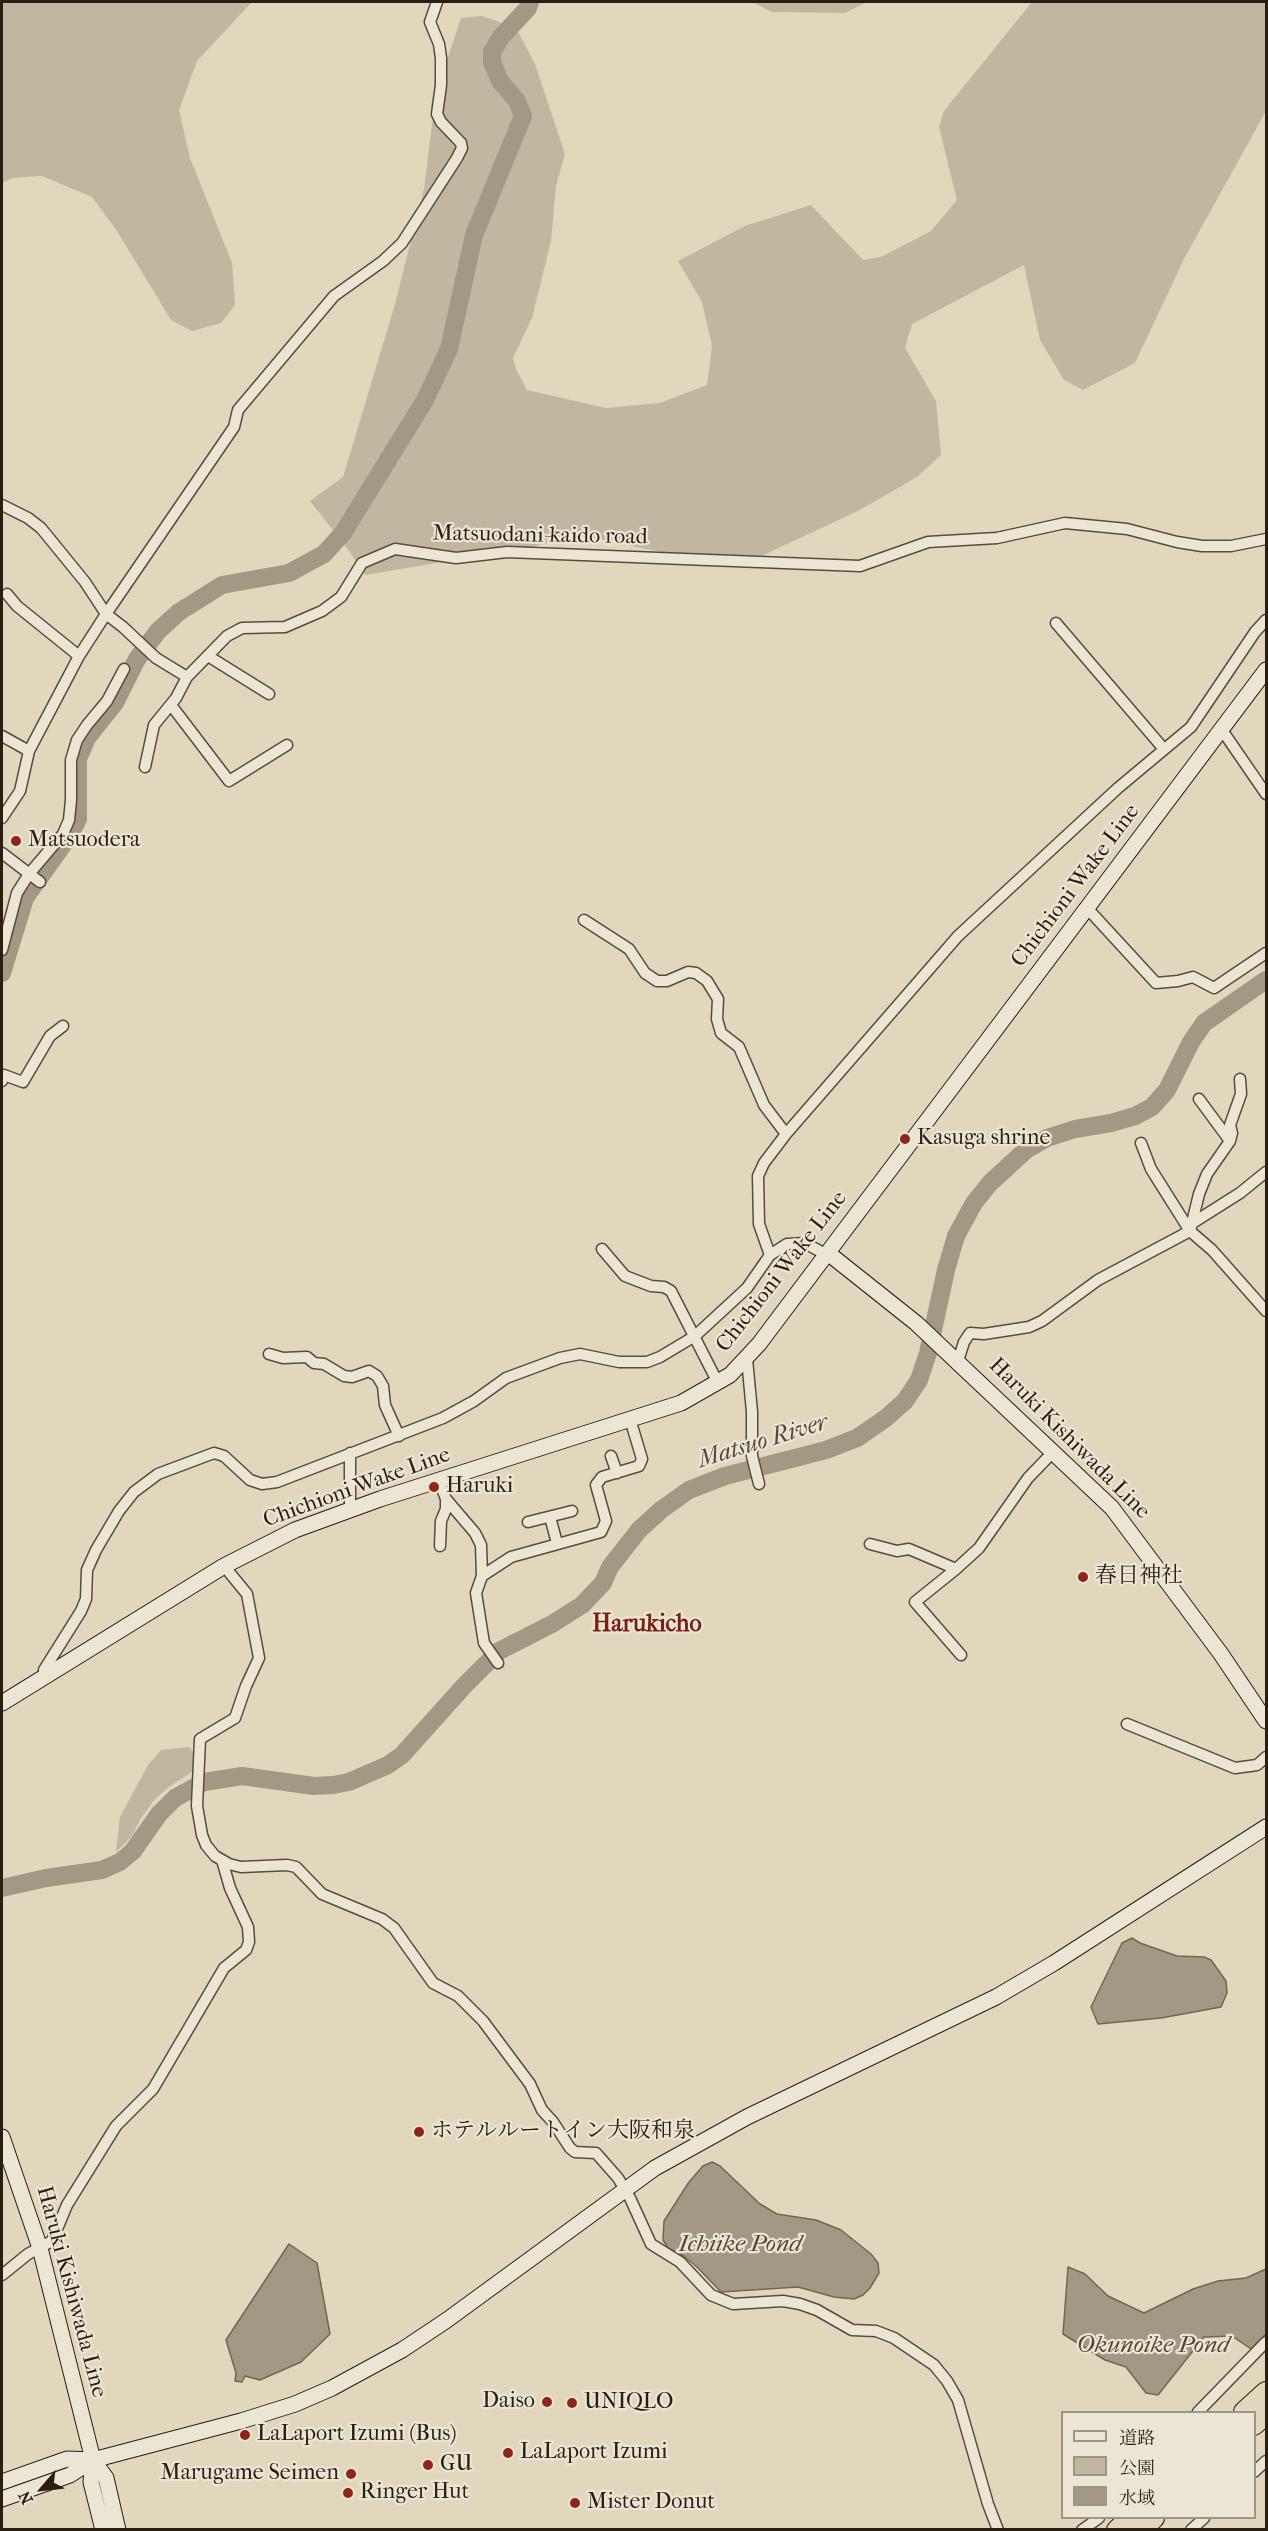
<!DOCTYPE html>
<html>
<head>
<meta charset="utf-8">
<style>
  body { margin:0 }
  #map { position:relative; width:1268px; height:2531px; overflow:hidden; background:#e0d7bd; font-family:"IM FELL French Canon","Noto Serif JP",serif }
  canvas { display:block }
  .frame { position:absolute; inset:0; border:3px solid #2a1d12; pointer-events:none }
  .legend { position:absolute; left:1061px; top:2411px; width:195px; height:108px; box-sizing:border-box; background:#ebe5d4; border:2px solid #9e9586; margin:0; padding:8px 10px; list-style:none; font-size:18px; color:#2a1d12 }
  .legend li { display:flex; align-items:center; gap:12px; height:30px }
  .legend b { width:30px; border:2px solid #9e9586 }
  .north { position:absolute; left:12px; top:2459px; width:60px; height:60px; -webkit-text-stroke:4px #ebe5d4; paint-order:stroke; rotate:242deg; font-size:16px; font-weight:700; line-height:24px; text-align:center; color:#2a1d12 }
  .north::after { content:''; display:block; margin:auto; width:21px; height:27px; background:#2a1d12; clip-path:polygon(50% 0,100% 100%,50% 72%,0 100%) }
</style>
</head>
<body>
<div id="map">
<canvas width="1268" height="2531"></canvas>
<div class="frame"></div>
<ul class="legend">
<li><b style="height:8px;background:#ebe5d4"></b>道路</li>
<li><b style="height:16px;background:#c1b7a0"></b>公園</li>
<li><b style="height:16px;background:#a29883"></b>水域</li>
</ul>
<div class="north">N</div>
</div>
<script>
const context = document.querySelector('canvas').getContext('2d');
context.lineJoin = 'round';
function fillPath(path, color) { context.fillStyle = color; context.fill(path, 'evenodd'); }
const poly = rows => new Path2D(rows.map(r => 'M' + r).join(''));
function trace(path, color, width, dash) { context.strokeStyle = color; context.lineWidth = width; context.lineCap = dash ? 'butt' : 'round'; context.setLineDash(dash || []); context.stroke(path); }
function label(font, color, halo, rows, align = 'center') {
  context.font = font + ' "IM FELL French Canon","Noto Serif JP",serif'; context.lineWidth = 4.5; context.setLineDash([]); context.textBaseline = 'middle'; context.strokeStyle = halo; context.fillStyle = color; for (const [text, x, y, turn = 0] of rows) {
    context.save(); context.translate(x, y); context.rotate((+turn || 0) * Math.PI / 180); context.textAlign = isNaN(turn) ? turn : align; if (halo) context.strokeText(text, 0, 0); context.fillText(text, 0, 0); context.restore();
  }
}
fillPath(poly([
  [2,2,252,2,197,61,179,110,190,158,232,263,235,305,221,323,192,331,171,320,117,231,92,197,42,176,12,178,2,183],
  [752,2,867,2,845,13,772,12],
  [1032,2,1266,2,1266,111,1185,257,1135,363,1083,390,1064,380,1040,340,1024,265,912,324,905,348,936,401,941,455,917,477,858,511,757,558,680,556,575,534,532,547,365,575,347,548,310,501,343,477,395,304,424,189,436,93,461,18,482,16,516,28,535,64,565,154,556,186,551,241,532,318,513,358,516,369,527,390,606,408,660,403,707,385,712,346,702,302,678,261,745,226,811,205,863,260,881,257,931,231,957,200,939,127,944,111],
  [189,1747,194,1753,192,1772,170,1786,154,1800,141,1818,132,1836,116,1852,120,1817,148,1765,161,1750]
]), '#c1b7a0');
const water = poly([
  [1132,1938,1140,1943,1177,1956,1204,1957,1211,1960,1226,1981,1227,1993,1221,2007,1161,2018,1098,2024,1091,2007,1122,1943,1132,1938],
  [712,2162,720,2166,760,2204,777,2214,816,2220,841,2230,871,2254,878,2263,879,2273,870,2288,863,2295,854,2299,834,2297,798,2287,721,2292,698,2268,684,2256,668,2248,663,2240,664,2221,689,2182,703,2166,712,2162],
  [289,2244,317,2263,330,2334,301,2362,260,2380,245,2376,242,2382,235,2381,236,2373,226,2340,289,2244],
  [1068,2267,1085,2274,1108,2296,1144,2313,1193,2289,1218,2281,1246,2278,1266,2269,1266,2334,1251,2349,1232,2336,1204,2337,1158,2395,1146,2393,1126,2367,1105,2360,1063,2334,1068,2267]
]);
fillPath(water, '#a29883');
trace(water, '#726756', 1.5);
trace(poly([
  [2,973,25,898,70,835,78,819,78,759,87,738,115,703,137,659,158,631,179,612,222,585,289,573,324,554,343,533,425,400,449,349,474,235,523,116,517,101,500,81,492,62,492,52,501,37,528,8,530,2],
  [2,1888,46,1878,102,1870,120,1862,133,1851,159,1814,175,1798,204,1782,242,1776,314,1786,333,1785,349,1782,388,1765,402,1755,464,1686,499,1651,552,1624,582,1605,603,1583,610,1567,639,1530,661,1510,689,1490,725,1476,826,1450,857,1438,886,1418,905,1401,919,1380,928,1353,946,1270,956,1236,974,1203,990,1183,1026,1150,1047,1138,1075,1129,1111,1123,1135,1116,1152,1107,1167,1090,1191,1042,1204,1023,1266,980]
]), '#a29883', 18);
const street = poly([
  [2,505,28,518,41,528,85,582,106,614,234,427,238,410,334,296,383,261,402,243,457,158,462,148,461,143,441,122,437,114,441,85,441,58,439,44,430,22,437,2],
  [7,594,17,606,79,656],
  [1056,623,1163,748],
  [208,656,269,694],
  [171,705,229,781,287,745],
  [1222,730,1266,794],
  [2,736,29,751],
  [145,767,154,725,176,698,187,677],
  [2,818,20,791,29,751,79,656,106,614,123,627,156,658,187,677,227,636,242,628,285,627,322,611,341,597,362,563,395,549,456,558,507,552,860,566,928,542,997,538,1065,523,1127,529,1177,542,1202,546,1231,546,1266,539],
  [2,853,40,882],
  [1087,908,1156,983,1178,981,1193,977,1214,988,1266,953],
  [584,920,629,949,645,973,657,981,667,981,688,972,696,973,707,981,718,999,717,1019,721,1033,739,1047,764,1105,786,1134],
  [2,950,17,893,29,874,63,834,69,820,71,800,71,760,77,740,87,725,107,701,124,669],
  [2,1081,4,1075,23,1082,50,1036,63,1026],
  [1199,1099,1230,1141],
  [1141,1143,1151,1169,1190,1231,1212,1250,1266,1311],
  [1191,1224,1240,1193,1266,1172],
  [602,1249,625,1276,651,1286,664,1287,671,1291,718,1383],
  [770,1255,759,1224,758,1176,764,1163,786,1134,958,936,1118,788,1191,727,1255,632,1266,620],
  [269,1354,283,1358,307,1357,314,1363,324,1364,344,1376,352,1377,369,1371,377,1376,383,1386,385,1405,399,1436],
  [747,1359,752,1412,752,1456,759,1484],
  [958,1361,964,1342,970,1333,984,1334,1029,1327,1042,1321,1098,1280,1190,1231,1199,1194,1207,1174,1230,1141,1232,1133,1230,1125,1241,1094,1240,1079],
  [350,1453,350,1510],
  [611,1456,617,1473],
  [439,1481,446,1499,475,1533,481,1545,482,1576,476,1593,484,1643,498,1663],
  [550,1517,557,1543],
  [528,1522,572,1511],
  [870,1544,897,1551,909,1549,956,1569,979,1548,1028,1478,1054,1451],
  [440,1546,441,1521,446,1509,446,1499],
  [224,1566,247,1594,259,1658,246,1686,235,1718,200,1739,197,1806,202,1835,206,1845,215,1856,229,1864,241,1867,287,1865,296,1867,322,1894,382,1919,394,1928,433,1983,458,1996,483,2021,530,2084,542,2110,553,2122,570,2148,575,2152,596,2153,618,2178,630,2198,651,2244,680,2262,711,2295,733,2304,783,2301,800,2304,817,2310,852,2330,876,2331,894,2338,934,2365,947,2381,958,2400,988,2504,998,2530],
  [956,1569,915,1602,961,1655],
  [482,1576,511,1557,601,1532,606,1521,596,1485,602,1477,639,1466,642,1459,630,1419],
  [45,1676,44,1670,81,1611,86,1599,87,1570,96,1550,119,1511,134,1492,158,1474,214,1453,224,1456,250,1480,262,1484,277,1482,443,1418,474,1401,506,1378,560,1358,580,1354,619,1362,647,1362,660,1357,695,1336,747,1288,770,1255,787,1244,805,1243,825,1254],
  [1127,1724,1235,1768,1257,1765,1266,1757],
  [2,2275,28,2254,52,2241,67,2205,116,2126,153,2089,224,1968,246,1950,249,1942,248,1927,230,1888,222,1860],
  [1198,2412,1266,2342],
  [1254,2472,1266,2461],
  [1082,2530,1099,2518],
  [1191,2530,1204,2518]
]);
const secondary = poly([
  [825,1254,833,1257,916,1323,1112,1508,1221,1654,1266,1721],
  [2,1703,224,1566,295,1530,380,1499,681,1403,730,1375,759,1344,1266,670],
  [2,2137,40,2248,93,2460,91,2482,103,2530],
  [93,2460,106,2478,118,2530],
  [2,2482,67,2459,93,2460],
  [2,2499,70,2475,93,2460,241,2421,295,2404,332,2388,402,2350,447,2320,655,2168,747,2117,996,1997,1054,1963,1266,1827]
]);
const highway = poly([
  [1244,2412,1266,2392],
  [1254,2425,1266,2414],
  [1117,2530,1130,2518],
  [1141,2530,1154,2518]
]);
trace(street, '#584c3d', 13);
trace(secondary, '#2a1d12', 17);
trace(highway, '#2a1d12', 22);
trace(street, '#ebe5d4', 10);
trace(secondary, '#ebe5d4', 15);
trace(highway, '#e0d7bd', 20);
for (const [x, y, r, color] of [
  [16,841,6,"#8f2418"],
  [905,1139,6,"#8f2418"],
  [434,1487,6,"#8f2418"],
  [1083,1577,6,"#8f2418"],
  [419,2132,6,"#8f2418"],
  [547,2402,6,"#8f2418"],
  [572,2403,6,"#8f2418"],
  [245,2435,6,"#8f2418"],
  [508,2453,6,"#8f2418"],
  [428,2465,6,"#8f2418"],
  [351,2474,6,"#8f2418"],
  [348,2493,6,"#8f2418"],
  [575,2503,6,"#8f2418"]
]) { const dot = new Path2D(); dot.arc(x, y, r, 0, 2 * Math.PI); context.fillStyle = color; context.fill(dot); trace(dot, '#ebe5d4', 2); }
label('22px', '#2a1d12', '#ebe5d4', [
  ["Matsuodani-kaido road",540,536,1],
  ["Chichioni Wake Line",1076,886,-53],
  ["Chichioni Wake Line",782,1272,-52],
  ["Haruki Kishiwada Line",1069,1439,45],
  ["Chichioni Wake Line",357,1488,-20],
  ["Haruki Kishiwada Line",71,2292,75]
]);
label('22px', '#2a1d12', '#ebe5d4', [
  ["Matsuodera",28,841],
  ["Kasuga shrine",917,1139],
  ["Haruki",446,1487],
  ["春日神社",1095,1577],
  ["ホテルルートイン大阪和泉",431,2132],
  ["Daiso",535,2402,"right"],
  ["UNIQLO",584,2403],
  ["LaLaport Izumi (Bus)",257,2435],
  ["LaLaport Izumi",520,2453],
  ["GU",440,2465],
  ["Marugame Seimen",339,2474,"right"],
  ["Ringer Hut",360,2493],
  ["Mister Donut",587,2503]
], 'left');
label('italic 24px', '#54483a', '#ebe5d4', [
  ["Matsuo River",763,1442,-17],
  ["Ichiike Pond",740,2245],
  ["Okunoike Pond",1153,2346]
]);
label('bold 24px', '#7a1f14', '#ebe5d4', [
  ["Harukicho",647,1625]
]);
</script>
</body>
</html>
